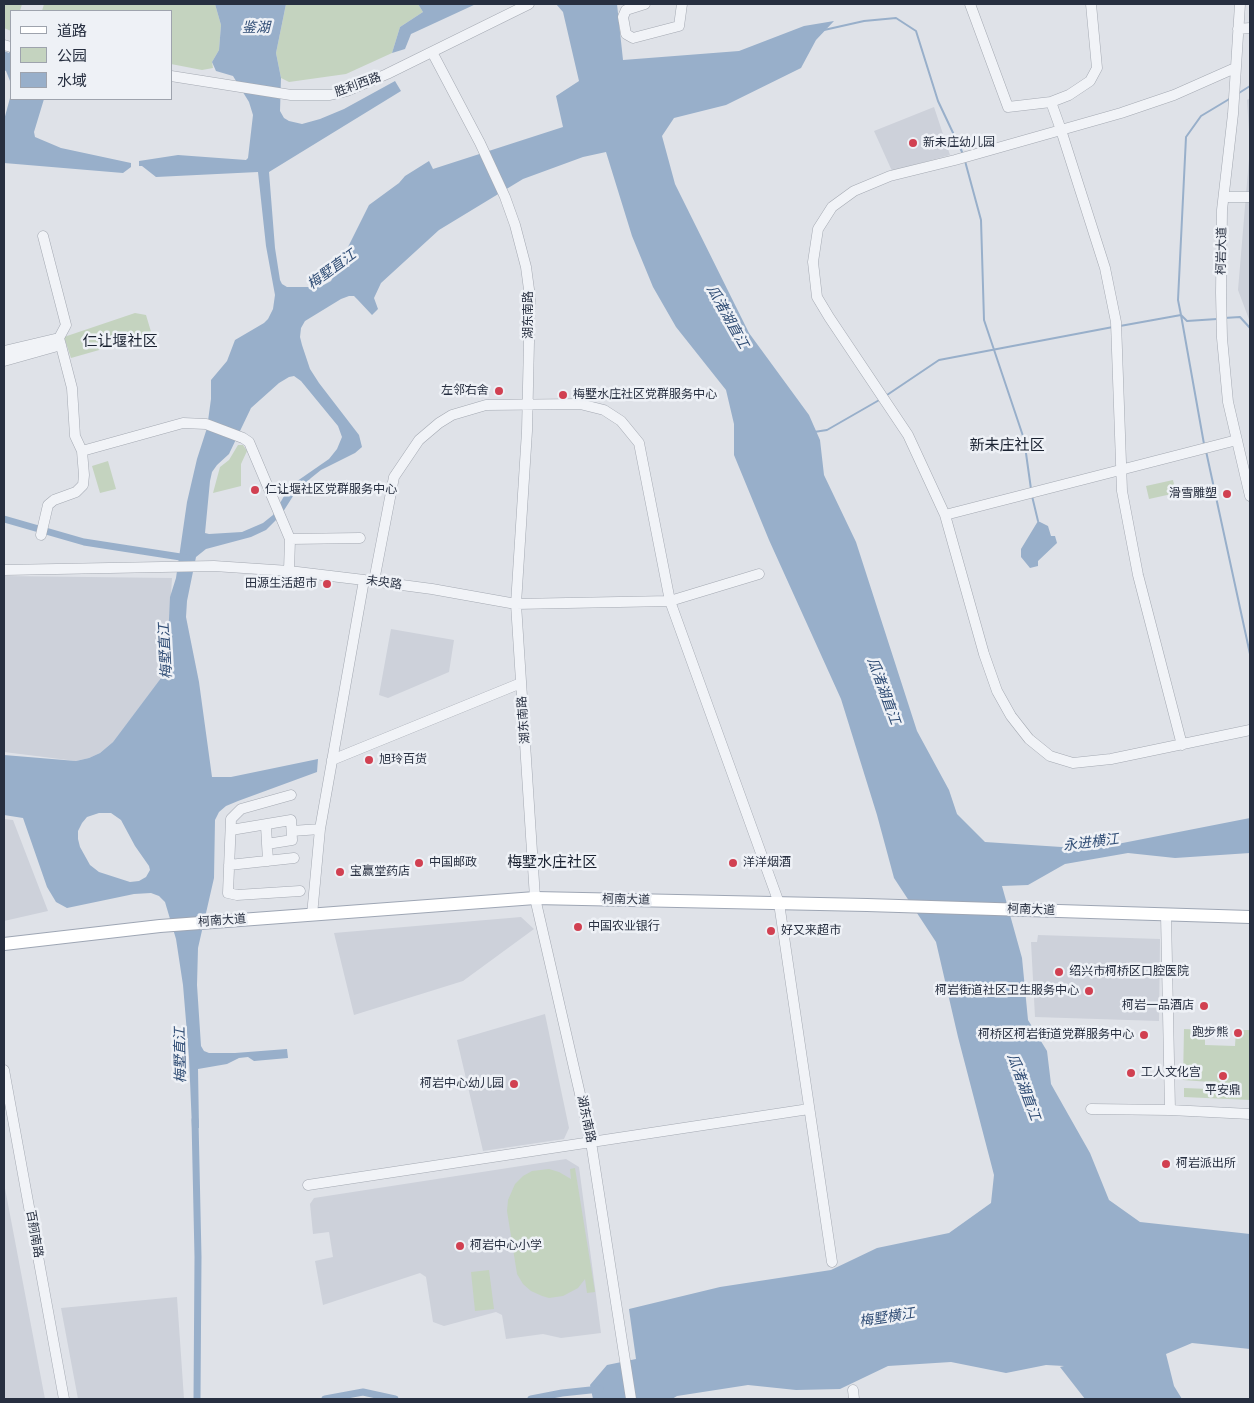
<!DOCTYPE html>
<html>
<head>
<meta charset="utf-8">
<style>
  body { margin:0 }
  #map { position:relative; width:1254px; height:1403px; overflow:hidden; background:#dfe2e8; font-family:"Archivo Narrow","Noto Sans SC",sans-serif }
  canvas { display:block }
  .frame { position:absolute; inset:0; border:5px solid #272f40; pointer-events:none }
  .legend { position:absolute; left:10px; top:10px; width:162px; height:90px; box-sizing:border-box; background:#eef1f6; border:1px solid #9ea3ad; margin:0; padding:6px 9px; list-style:none; font-size:15px; color:#272f40 }
  .legend li { display:flex; align-items:center; gap:10px; height:25px }
  .legend b { width:25px; border:1px solid #9ea3ad }
</style>
</head>
<body>
<div id="map">
<canvas width="1254" height="1403"></canvas>
<div class="frame"></div>
<ul class="legend">
<li><b style="height:6px;background:#fff"></b>道路</li>
<li><b style="height:14px;background:#c4d3bf"></b>公园</li>
<li><b style="height:14px;background:#98afca"></b>水域</li>
</ul>
</div>
<script>
const context = document.querySelector('canvas').getContext('2d');
context.lineJoin = 'round';
function fillPath(path, color) { context.fillStyle = color; context.fill(path, 'evenodd'); }
const poly = rows => new Path2D(rows.map(r => 'M' + r).join(''));
function trace(path, color, width, dash) { context.strokeStyle = color; context.lineWidth = width; context.lineCap = dash ? 'butt' : 'round'; context.setLineDash(dash || []); context.stroke(path); }
function label(font, color, halo, rows, align = 'center') {
  context.font = font + ' "Archivo Narrow","Noto Sans SC",sans-serif'; context.lineWidth = 5; context.setLineDash([]); context.textBaseline = 'middle'; context.strokeStyle = halo; context.fillStyle = color; for (const [text, x, y, turn = 0] of rows) {
    context.save(); context.translate(x, y); context.rotate((+turn || 0) * Math.PI / 180); context.textAlign = isNaN(turn) ? turn : align; if (halo) context.strokeText(text, 0, 0); context.fillText(text, 0, 0); context.restore();
  }
}
fillPath(poly([
  [1250,98,1250,322,1238,290,1250,147,1247,100],
  [934,107,950,155,892,171,874,131],
  [4,576,172,578,167,662,161,678,113,742,100,753,89,758,76,761,4,752],
  [391,629,454,640,449,672,388,698,379,695],
  [4,819,13,820,48,911,4,921],
  [521,917,534,929,463,981,354,1015,334,933],
  [1038,935,1160,939,1159,1021,1035,1017,1031,942,1037,942],
  [545,1014,569,1128,564,1139,483,1151,457,1040],
  [566,1159,579,1167,601,1333,561,1338,543,1334,506,1339,502,1315,496,1312,444,1326,433,1322,426,1277,420,1273,323,1305,315,1261,333,1257,329,1232,313,1234,310,1204,314,1198],
  [4,1183,45,1399,4,1399],
  [177,1297,184,1399,78,1399,61,1308]
]), '#cdd1da');
fillPath(poly([
  [4,4,22,4,20,11,11,11,11,31,4,28],
  [44,4,215,4,221,25,219,50,212,62,213,68,202,70,171,64,171,11,42,11],
  [286,4,418,4,423,12,400,27,392,53,346,74,289,82,281,78,276,53],
  [135,313,146,315,152,335,71,358,64,337],
  [238,445,243,445,247,451,241,464,241,486,213,493,220,467,229,460],
  [108,461,116,489,100,493,92,466],
  [1173,480,1176,493,1149,499,1146,486],
  [1184,1029,1205,1030,1205,1045,1235,1046,1236,1030,1250,1030,1250,1100,1184,1097,1184,1088,1209,1089,1210,1082,1183,1080],
  [575,1168,595,1292,587,1293,585,1279,578,1288,563,1296,549,1298,542,1296,531,1291,523,1284,517,1274,507,1211,508,1200,515,1184,523,1176,532,1171,549,1169,559,1172,571,1179,570,1169],
  [489,1270,494,1309,475,1311,471,1272]
]), '#c4d3bf');
fillPath(poly([
  [215,4,286,4,276,53,281,78,280,111,284,118,289,121,302,124,320,119,344,109,395,81,401,91,269,172,275,248,280,280,282,284,287,287,320,287,331,281,369,205,399,183,405,176,429,161,433,169,563,127,556,96,579,81,563,12,556,4,617,4,623,60,739,51,804,26,834,21,816,40,801,68,726,105,674,118,662,136,675,184,749,333,809,415,820,440,824,475,856,542,917,731,949,790,957,814,985,842,1092,849,1250,818,1250,853,1175,858,1128,853,1065,864,1028,885,1002,886,1022,958,1028,1020,1047,1051,1051,1084,1090,1153,1109,1200,1140,1222,1250,1234,1250,1349,1192,1343,1166,1354,1174,1386,1182,1399,1085,1399,1060,1367,1064,1366,1046,1365,1006,1373,951,1362,888,1366,840,1389,796,1390,748,1385,677,1396,672,1399,593,1399,590,1385,607,1365,636,1359,629,1309,720,1287,831,1270,877,1248,949,1233,991,1203,994,1175,958,1037,936,942,894,878,877,815,841,699,769,540,734,455,734,424,726,390,676,327,653,287,632,236,606,152,583,157,523,179,439,230,381,283,374,298,378,309,372,315,357,299,354,296,349,296,341,299,305,321,301,328,300,337,302,345,310,369,319,383,359,435,362,447,355,453,321,470,311,478,295,493,281,515,266,530,251,537,206,549,196,557,187,601,186,617,199,682,212,777,231,777,318,759,317,772,238,801,226,806,219,812,215,820,214,878,198,948,197,985,201,1046,204,1051,209,1053,235,1053,287,1049,288,1058,254,1061,248,1057,239,1058,227,1064,198,1069,199,1128,192,1128,189,1057,183,985,176,939,165,902,159,896,151,893,134,894,67,908,56,902,47,887,23,818,4,815,4,755,76,761,89,758,100,753,113,742,161,678,167,662,170,597,176,578,187,502,197,459,207,428,211,399,211,380,227,361,235,340,264,323,268,319,273,309,275,295,266,246,258,172,156,177,142,166,139,166,139,161,178,155,246,160,248,158,253,115,249,102,233,76,216,71,212,62,219,50,221,25],
  [294,376,301,381,338,426,342,437,337,449,329,459,290,486,273,515,263,523,242,532,209,534,205,533,210,481,212,472,217,465,229,454,251,408,279,383,289,377],
  [99,813,111,813,121,820,135,846,149,866,150,870,146,877,139,881,130,882,99,872,90,865,80,847,78,839,78,831,82,823,87,817],
  [418,4,476,4,411,34,405,49,392,53,400,27,423,12],
  [11,45,11,99,44,99,34,132,35,137,61,148,131,163,131,167,123,173,4,163,4,120,10,98,10,81,6,71,4,70,4,51,9,53],
  [1038,521,1048,526,1051,536,1055,536,1057,543,1038,561,1038,566,1030,568,1021,557,1021,549]
]), '#98afca');
trace(poly([
  [824,30,864,21,896,18,916,31,938,101,963,154],
  [1239,93,1250,86],
  [965,161,981,220,984,320,1024,439,1031,489],
  [1224,318,1240,317,1250,328],
  [1217,319,1187,321,1181,315,1178,300,1186,137,1201,116,1231,98],
  [1120,326,1181,315,1204,444],
  [887,395,939,360,1113,327],
  [814,432,827,430,881,399],
  [1206,451,1250,654],
  [1032,496,1038,521]
]), '#98afca', 2);
trace(poly([
  [4,519,84,542,187,558],
  [195,1120,198,1257,197,1399],
  [325,1399,363,1392,395,1399],
  [531,1399,562,1393,600,1389]
]), '#98afca', 7);
const minor = poly([
  [645,4,626,10,623,17,626,34,633,38,679,26,682,4],
  [970,4,1008,107,1051,102,1069,95,1090,81,1097,68,1091,4],
  [1240,4,1233,114,1222,210,1221,293,1222,338,1228,402,1250,496],
  [1238,29,1250,28],
  [4,45,11,47],
  [432,52,480,143,505,197,515,225,526,267,530,297,527,431,516,604,535,898,591,1142,631,1399],
  [1235,68,1174,95,1121,113,955,160,890,176,854,191,832,207,818,229,813,262,817,297,829,317,908,435,945,515,984,654,997,691,1011,716,1029,739,1050,756,1073,763,1111,759,1250,730],
  [171,76,291,95,330,95,347,91,387,74,529,4],
  [1051,102,1061,130,1105,268,1116,322,1122,491,1138,575,1182,745],
  [1224,197,1250,197],
  [4,351,59,338],
  [4,361,61,345],
  [82,451,183,423,206,424,243,438,249,442,290,539,289,571],
  [945,515,1237,440],
  [41,535,48,505,54,500,76,492,83,485,84,475,82,451,75,436,72,388,59,338,66,325,43,236],
  [290,539,360,538],
  [4,570,214,566,289,571,364,580,432,589,516,604,670,601,759,574],
  [374,581,394,477,419,440,439,423,452,415,486,405,580,404,604,410,621,421,639,443,670,601,779,903,832,1262],
  [332,760,521,683],
  [291,795,241,809,231,819,228,893,237,895,300,891],
  [266,826,268,861],
  [231,830,291,820,292,840,267,844],
  [292,831,320,829],
  [229,865,294,858],
  [312,915,320,829,364,580],
  [1166,915,1170,1110],
  [4,1070,64,1399],
  [1091,1109,1170,1110,1250,1114],
  [308,1185,809,1109],
  [853,1390,854,1399]
]);
const major = poly([
  [4,944,160,926,535,898,867,905,1250,917]
]);
trace(minor, '#a4a9b2', 11);
trace(major, '#9ea6b4', 14);
trace(minor, '#f1f3f7', 10);
trace(major, '#fff', 12);
for (const [x, y, r, color] of [
  [913,143,5,"#d14051"],
  [499,391,5,"#d14051"],
  [563,395,5,"#d14051"],
  [255,490,5,"#d14051"],
  [1227,494,5,"#d14051"],
  [327,584,5,"#d14051"],
  [369,760,5,"#d14051"],
  [419,863,5,"#d14051"],
  [733,863,5,"#d14051"],
  [340,872,5,"#d14051"],
  [578,927,5,"#d14051"],
  [771,931,5,"#d14051"],
  [1059,972,5,"#d14051"],
  [1089,991,5,"#d14051"],
  [1204,1006,5,"#d14051"],
  [1238,1033,5,"#d14051"],
  [1144,1035,5,"#d14051"],
  [1131,1073,5,"#d14051"],
  [1223,1076,5,"#d14051"],
  [514,1084,5,"#d14051"],
  [1166,1164,5,"#d14051"],
  [460,1246,5,"#d14051"]
]) { const dot = new Path2D(); dot.arc(x, y, r, 0, 2 * Math.PI); context.fillStyle = color; context.fill(dot); trace(dot, '#eef1f6', 2); }
label('12px', '#272f40', '#eef1f6', [
  ["胜利西路",358,85,-20],
  ["柯岩大道",1222,251,-89],
  ["湖东南路",529,315,-90],
  ["未央路",384,583,8],
  ["湖东南路",524,720,-94],
  ["柯南大道",626,900,1],
  ["柯南大道",1031,910,2],
  ["柯南大道",222,921,-4],
  ["湖东南路",586,1119,78],
  ["百舸南路",34,1234,80]
]);
label('12px', '#272f40', '#eef1f6', [
  ["新未庄幼儿园",923,143],
  ["左邻˙右舍",489,391,"right"],
  ["梅墅水庄社区党群服务中心",573,395],
  ["仁让堰社区党群服务中心",265,490],
  ["滑雪雕塑",1217,494,"right"],
  ["田源生活超市",317,584,"right"],
  ["旭玲百货",379,760],
  ["中国邮政",429,863],
  ["洋洋烟酒",743,863],
  ["宝赢堂药店",350,872],
  ["中国农业银行",588,927],
  ["好又来超市",781,931],
  ["绍兴市柯桥区口腔医院",1069,972],
  ["柯岩街道社区卫生服务中心",1079,991,"right"],
  ["柯岩一品酒店",1194,1006,"right"],
  ["跑步熊",1228,1033,"right"],
  ["柯桥区柯岩街道党群服务中心",1134,1035,"right"],
  ["工人文化宫",1141,1073],
  ["柯岩中心幼儿园",504,1084,"right"],
  ["平安鼎",1223,1091,"center"],
  ["柯岩派出所",1176,1164],
  ["柯岩中心小学",470,1246]
], 'left');
label('italic 14px', '#304d75', '#eef1f6', [
  ["鉴湖",256,28],
  ["梅墅直江",332,270,-36],
  ["瓜渚湖直江",727,317,61],
  ["梅墅直江",166,651,-93],
  ["瓜渚湖直江",883,691,70],
  ["永进横江",1091,843,-7],
  ["梅墅直江",181,1055,-91],
  ["瓜渚湖直江",1023,1087,70],
  ["梅墅横江",887,1318,-9]
]);
label('15px', '#192130', '#eef1f6', [
  ["仁让堰社区",120,342],
  ["新未庄社区",1007,446],
  ["梅墅水庄社区",552,863]
]);
</script>
</body>
</html>
